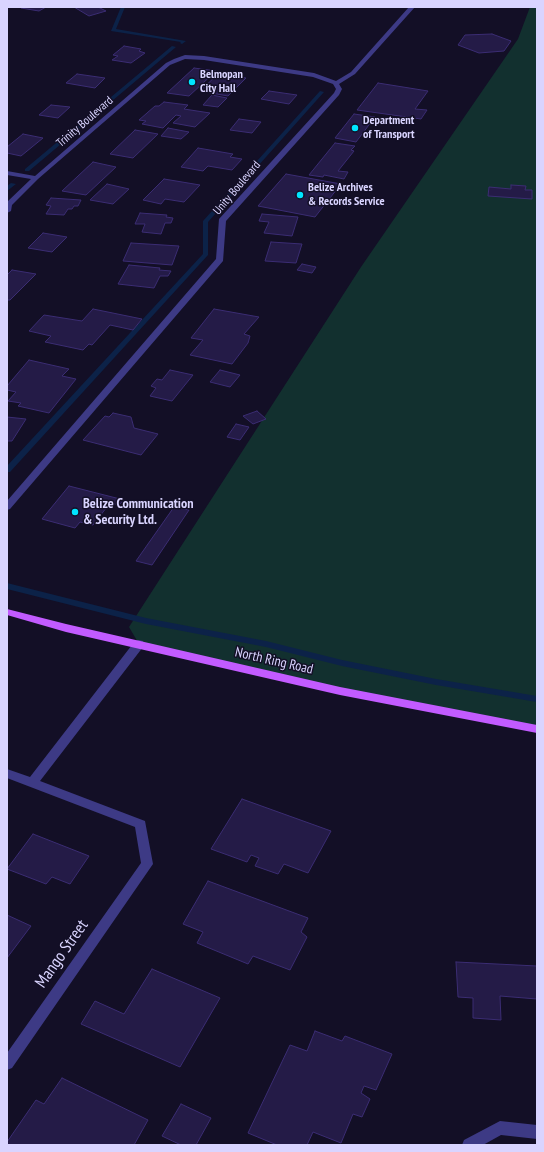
<!DOCTYPE html>
<html>
<head>
<meta charset="utf-8">
<style>
  body { margin:0 }
  #map { position:relative; width:544px; height:1152px; overflow:hidden; background:#130f26; font-family:"PT Sans Narrow",sans-serif }
  canvas { display:block }
  .frame { position:absolute; inset:0; border:8px solid #d9d4ff; pointer-events:none }
</style>
</head>
<body>
<div id="map">
<canvas width="544" height="1152"></canvas>
<div class="frame"></div>
</div>
<script>
const context = document.querySelector('canvas').getContext('2d');
context.lineJoin = 'round';
function fillPath(path, color) { context.fillStyle = color; context.fill(path, 'evenodd'); }
const poly = rows => new Path2D(rows.map(r => 'M' + r).join(''));
function trace(path, color, width, dash) { context.strokeStyle = color; context.lineWidth = width; context.lineCap = dash ? 'butt' : 'round'; context.setLineDash(dash || []); context.stroke(path); }
function label(font, color, halo, rows, align = 'center') {
  context.font = font + ' "PT Sans Narrow",sans-serif'; context.lineWidth = 3; context.setLineDash([]); context.textBaseline = 'middle'; context.strokeStyle = halo; context.fillStyle = color; for (const [text, x, y, turn = 0] of rows) {
    context.save(); context.translate(x, y); context.rotate((+turn || 0) * Math.PI / 180); context.textAlign = isNaN(turn) ? turn : align; if (halo) context.strokeText(text, 0, 0); context.fillText(text, 0, 0); context.restore();
  }
}
fillPath(poly([
  [530,7,537,7,537,729,340,691,139,644,129,627,361,267,518,39]
]), '#12302f');
fillPath(poly([
  [121,7,125,7,116,29,186,41,182,44,180,43,181,42,111,31,121,7],
  [172,46,176,47,29,171,25,171,25,169,172,46],
  [320,91,324,92,208,222,208,255,10,472,7,472,7,466,203,254,203,221,320,91],
  [11,183,16,184,7,191,7,186,11,183],
  [7,583,146,618,266,641,342,660,436,679,537,696,537,702,436,685,342,666,266,647,146,624,7,589,7,583]
]), '#0c2248');
const building = poly([
  [22,7,46,7,39,11,21,8,22,7],
  [74,7,98,7,106,11,89,16,74,7],
  [492,34,511,41,504,51,479,53,458,45,465,35,492,34],
  [124,46,141,49,139,51,145,53,131,63,112,60,118,56,113,55,124,46],
  [194,68,216,71,189,96,167,93,194,68],
  [77,74,105,78,95,88,66,83,77,74],
  [218,74,246,78,228,96,200,91,218,74],
  [378,83,428,91,415,109,427,110,421,119,357,110,378,83],
  [269,91,297,95,289,104,261,99,269,91],
  [212,95,227,98,218,107,203,105,212,95],
  [164,102,188,105,184,109,210,113,195,127,173,123,181,116,176,115,163,128,142,124,146,121,139,120,155,106,159,106,164,102],
  [51,105,70,107,58,118,39,115,51,105],
  [354,114,375,117,356,142,335,138,354,114],
  [239,119,261,122,252,133,230,130,239,119],
  [168,128,189,132,181,139,161,136,168,128],
  [135,130,158,134,133,158,110,154,135,130],
  [23,134,43,138,21,156,7,153,7,147,23,134],
  [335,143,355,146,351,150,354,151,338,171,348,172,344,179,324,175,323,177,309,175,335,143],
  [198,148,233,154,230,157,242,159,232,170,208,166,203,171,181,167,198,148],
  [93,162,116,167,86,195,62,191,93,162],
  [286,174,341,184,315,217,258,206,286,174],
  [164,179,200,185,184,202,165,199,161,204,143,200,164,179],
  [107,184,129,189,113,204,90,200,107,184],
  [511,185,526,186,525,190,532,190,532,199,488,196,489,187,511,189,511,185],
  [51,198,81,200,78,206,74,206,72,209,68,209,64,215,46,214,51,206,46,205,51,198],
  [140,213,167,215,166,217,173,218,171,223,165,223,161,234,142,232,145,224,135,224,140,213],
  [262,214,298,217,292,236,264,233,269,222,259,221,262,214],
  [43,233,67,237,52,252,28,248,43,233],
  [271,242,302,244,296,263,265,261,271,242],
  [131,243,179,246,172,265,123,261,131,243],
  [302,264,316,267,312,273,297,270,302,264],
  [129,265,160,268,159,270,171,271,168,276,160,276,154,288,118,284,129,265],
  [12,270,36,274,10,300,7,300,7,275,12,270],
  [93,309,142,319,133,330,110,325,92,345,89,344,83,350,45,342,51,336,29,331,44,315,82,321,93,309],
  [214,309,259,317,244,334,250,336,248,343,232,364,190,355,203,340,191,338,214,309],
  [29,360,69,369,62,376,76,379,49,413,18,406,21,403,8,401,16,392,7,390,7,386,29,360],
  [170,370,193,375,172,401,150,396,156,388,151,386,157,379,162,380,170,370],
  [220,370,240,375,230,387,210,382,220,370],
  [257,411,266,419,253,424,243,416,257,411],
  [113,413,131,417,134,428,158,434,141,455,83,440,105,416,109,417,113,413],
  [7,417,26,419,12,441,7,441,7,417],
  [236,424,249,427,240,440,227,437,236,424],
  [69,486,124,500,119,505,110,503,93,525,80,522,75,528,42,519,69,486],
  [174,507,189,510,152,565,136,561,174,507],
  [242,799,331,831,308,873,284,864,278,874,255,866,259,858,251,855,247,862,211,849,242,799],
  [33,834,89,856,70,884,52,877,46,884,7,869,33,834],
  [208,881,308,918,301,932,307,937,290,970,253,956,248,964,197,943,203,932,183,924,208,881],
  [7,915,31,926,7,958,7,915],
  [456,962,537,966,537,999,500,996,501,1020,473,1018,473,998,458,997,456,962],
  [152,969,220,998,180,1067,81,1024,95,1001,124,1014,152,969],
  [315,1031,342,1041,345,1036,392,1054,376,1090,364,1086,361,1093,370,1099,362,1117,353,1114,341,1143,313,1132,307,1145,277,1145,248,1133,290,1045,307,1051,315,1031],
  [62,1078,148,1120,134,1145,7,1145,7,1142,36,1100,44,1104,62,1078],
  [181,1104,211,1118,196,1145,181,1145,162,1136,181,1104]
]);
fillPath(building, '#241b47');
trace(building, '#3b2d73', 1);
fillPath(poly([
  [409,7,415,7,355,74,339,84,342,89,339,95,226,221,223,261,10,509,7,510,7,501,216,259,219,219,334,93,336,89,333,84,313,77,204,60,185,59,170,65,38,179,12,205,11,211,7,213,7,202,31,179,7,175,7,171,35,176,166,63,174,59,185,55,204,56,314,73,336,81,351,72,409,7],
  [139,640,143,641,144,644,143,647,40,781,145,821,153,864,12,1068,7,1070,7,1053,141,863,135,827,7,778,7,769,30,777,135,641,139,640],
  [500,1121,537,1125,537,1139,501,1135,483,1145,462,1145,464,1140,500,1121]
]), '#3d3a85');
fillPath(poly([
  [7,609,66,624,340,687,537,725,537,733,340,695,66,632,7,615,7,609]
]), '#c25bff');
for (const [x, y, r, color] of [
  [192,82,4,"#00e5ff"],
  [355,128,4,"#00e5ff"],
  [300,195,4,"#00e5ff"],
  [75,512,4,"#00e5ff"]
]) { const dot = new Path2D(); dot.arc(x, y, r, 0, 2 * Math.PI); context.fillStyle = color; context.fill(dot); trace(dot, '#130f26', 1.5); }
label('bold 12px', '#d9d4ff', '#130f26', [
  ["Belmopan",200,75],
  ["City Hall",200,89],
  ["Department",363,121],
  ["of Transport",363,135],
  ["Belize Archives",308,188],
  ["& Records Service",308,202]
], 'left');
label('12px', '#d9d4ff', '#130f26', [
  ["Trinity Boulevard",85,122,-41],
  ["Unity Boulevard",237,188,-50]
]);
label('bold 14px', '#d9d4ff', '#130f26', [
  ["Belize Communication",83,504],
  ["& Security Ltd.",83,520]
], 'left');
label('14px', '#d9d4ff', '#130f26', [
  ["North Ring Road",274,661,13]
]);
label('17px', '#d9d4ff', '#130f26', [
  ["Mango Street",62,954,-55]
]);
</script>
</body>
</html>
